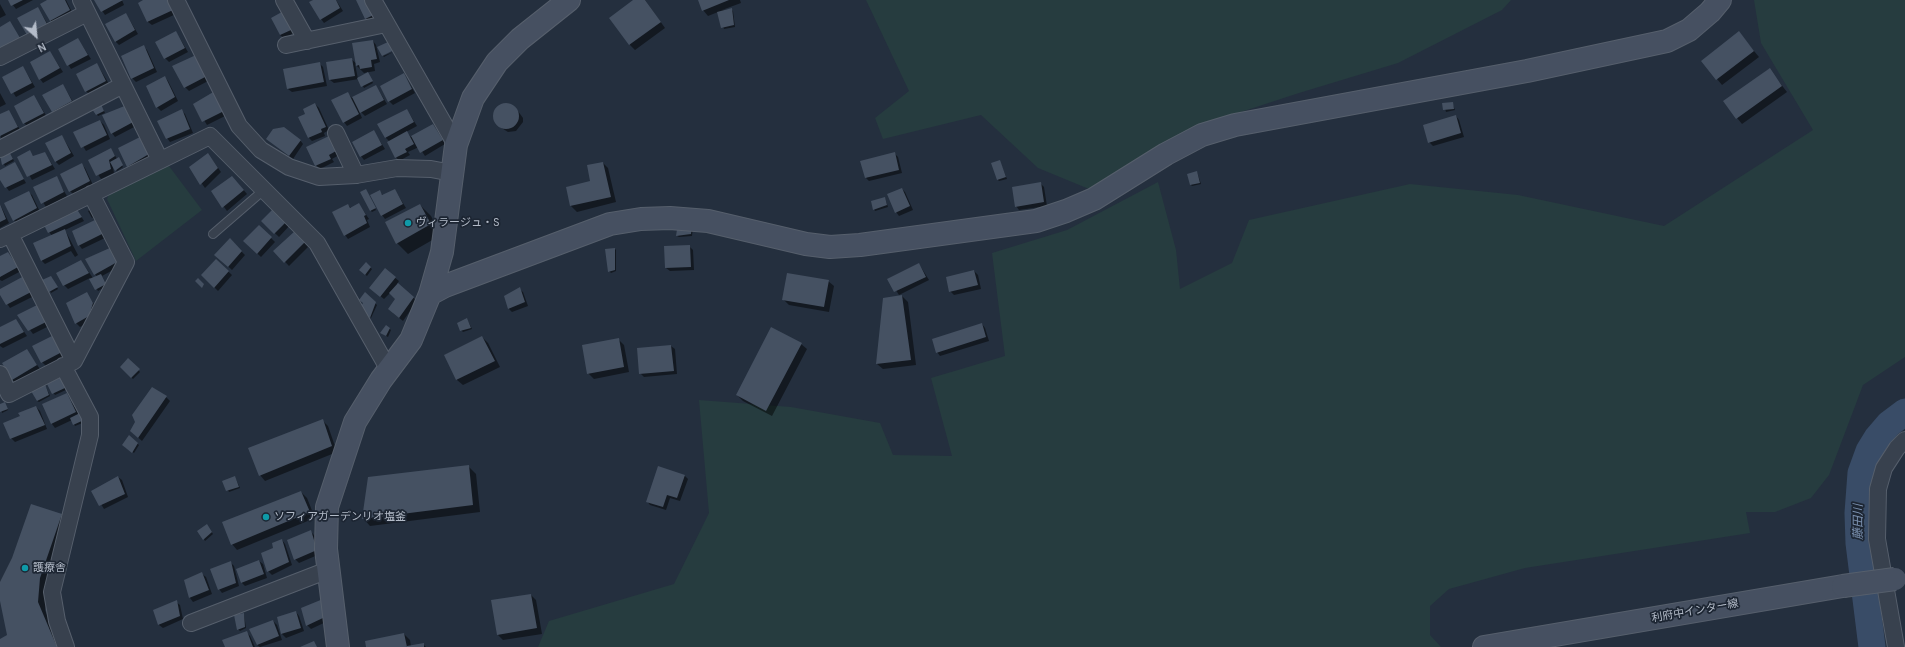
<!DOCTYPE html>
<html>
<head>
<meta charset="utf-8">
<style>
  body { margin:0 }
  #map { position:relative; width:1905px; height:647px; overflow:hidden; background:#242f3e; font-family:Karla,sans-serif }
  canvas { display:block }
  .north { position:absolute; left:16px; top:16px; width:40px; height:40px; -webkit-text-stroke:3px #1d2633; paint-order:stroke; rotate:153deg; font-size:11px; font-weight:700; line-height:16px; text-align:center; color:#b4bcc9 }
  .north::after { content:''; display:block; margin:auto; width:14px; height:18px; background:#b4bcc9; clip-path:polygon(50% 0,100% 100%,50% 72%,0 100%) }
</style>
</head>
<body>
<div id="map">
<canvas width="1905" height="647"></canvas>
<div class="north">N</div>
</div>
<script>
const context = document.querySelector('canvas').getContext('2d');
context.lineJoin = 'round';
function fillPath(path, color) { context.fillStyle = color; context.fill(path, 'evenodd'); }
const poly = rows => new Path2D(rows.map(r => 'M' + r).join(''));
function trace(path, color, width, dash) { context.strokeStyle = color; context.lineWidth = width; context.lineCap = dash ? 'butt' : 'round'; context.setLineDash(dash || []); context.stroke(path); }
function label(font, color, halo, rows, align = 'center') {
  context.font = font + ' Karla,"Noto Sans JP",sans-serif'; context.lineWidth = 3.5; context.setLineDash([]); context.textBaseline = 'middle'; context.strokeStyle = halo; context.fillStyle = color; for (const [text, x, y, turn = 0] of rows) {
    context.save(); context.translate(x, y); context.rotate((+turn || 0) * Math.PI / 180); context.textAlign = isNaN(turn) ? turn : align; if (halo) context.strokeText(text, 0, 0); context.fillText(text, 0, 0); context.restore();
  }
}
fillPath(poly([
  [866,0,1511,0,1502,10,1398,63,1299,93,1195,127,1089,189,1038,168,981,115,883,139,875,118,909,91],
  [1754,0,1905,0,1905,357,1863,385,1829,475,1811,498,1775,512,1746,512,1750,533,1525,568,1449,589,1430,606,1430,635,1441,647,538,647,549,621,674,584,709,513,699,400,791,407,880,423,893,455,952,456,931,378,1005,356,992,253,1067,230,1158,182,1176,250,1180,289,1232,263,1249,220,1410,184,1518,195,1664,226,1813,130,1761,43],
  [166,162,202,210,136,261,107,199,111,190]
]), '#263c3f');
fillPath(poly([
  [9,0,33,0,16,9],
  [49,0,66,0,73,14,54,24,50,20],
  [95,0,122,0,124,5,105,15],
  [145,0,168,0,176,14,152,25,148,22,139,3],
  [315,0,336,0,343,11,324,23,321,19],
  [359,0,381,17,370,22,366,18],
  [634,0,645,0,665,28,635,50,630,45],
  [699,0,740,0,741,3,722,10,731,9,733,11,735,27,724,29,718,12,708,16,703,10],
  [0,4,6,15,0,18],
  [38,8,50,28,31,38],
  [289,9,294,33,284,38,280,35],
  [126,14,138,34,119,45,115,41],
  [176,32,188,52,169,62,165,58],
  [1739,33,1759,57,1722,85,1703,62],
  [78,39,91,59,71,69,59,49],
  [373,41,376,45,380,62,374,64,375,71,364,73,355,64,358,79,369,75,373,83,364,88,359,79,334,83,330,80,351,59,357,64],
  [143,46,147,50,157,72,136,82,132,78],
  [50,52,63,72,43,83,40,79],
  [393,52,384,57,383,56],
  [196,56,210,80,189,91,185,87],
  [319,63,323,67,327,86,292,92,288,89],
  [97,64,109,84,90,95,86,91],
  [23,67,35,87,16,97,3,77],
  [1769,69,1787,92,1742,124,1724,102],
  [404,74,415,93,393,105,389,101],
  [165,77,168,81,178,101,161,111,157,107],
  [63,85,75,105,56,115,52,111],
  [376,86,387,104,365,116,358,109,362,118,347,126,344,122,347,93,352,98],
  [215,92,227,115,207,125,194,104],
  [0,93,6,104,0,107],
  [34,96,47,117,28,127,24,123],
  [508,103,515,107,523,118,523,122,516,131,508,132,500,127,496,123,494,116,500,105],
  [1452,103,1455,110,1446,112,1444,104],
  [315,104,319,108,329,130,324,133,325,136,312,141,309,138,300,118,306,115],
  [101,105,105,113,98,116,93,109],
  [127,106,138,125,115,137,112,133],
  [181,110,185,114,193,133,170,142,167,138],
  [407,110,417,126,406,132,411,137,433,125,445,144,425,156,419,147,408,152,410,155,399,161,396,157,389,141,385,137],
  [8,111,21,131,1,141,0,115],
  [1456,116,1459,120,1464,137,1433,146,1429,142],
  [100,121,104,125,110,139,86,151,75,133],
  [374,132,385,149,364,160,361,156],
  [62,136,74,156,59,165,56,162],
  [140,138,152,158,131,170,128,166],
  [300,140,303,144,293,159,271,142],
  [333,141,339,155,332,159,334,162,320,169,316,165],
  [111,150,123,167,117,171,112,163,114,173,101,179,89,160],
  [30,152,34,157,45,153,55,169,32,180,19,157],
  [10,153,14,161,5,166,0,156],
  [894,153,898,157,902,173,869,181,866,178],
  [208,154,221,172,205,188,190,167],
  [1000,162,1007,179,999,181,998,180],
  [603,163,608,168,616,202,577,212,571,206,567,187,592,182],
  [15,164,26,183,9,191,0,178,0,171],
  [81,164,85,168,93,185,74,195,70,191],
  [1197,172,1201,184,1192,186,1191,185],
  [56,178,67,196,46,207,34,188],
  [236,181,247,194,227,211,212,191],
  [1040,183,1044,187,1047,206,1019,210,1016,206],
  [902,189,905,192,913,210,899,216,896,212],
  [395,190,406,208,385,219,382,215,379,192,384,196],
  [28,192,32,195,40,212,18,224,14,220],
  [367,192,376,210,372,212,371,211],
  [885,198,888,207,875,211,874,209],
  [0,204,9,223,0,228],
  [359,204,369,219,367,220,370,227,348,239,345,235,348,205,351,208],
  [420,205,431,216,441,235,408,254,397,243,386,222],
  [93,208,96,215,92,218,88,211],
  [275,209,291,224,279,237,262,221],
  [79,213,84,221,65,230,78,255,75,257,71,251,45,264,42,261,35,244,52,236,45,226],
  [101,224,107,237,82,249,79,245],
  [259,226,275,242,261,257,244,241],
  [693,227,692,236,679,237,677,236],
  [295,232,308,247,289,266,275,251],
  [230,240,245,255,232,270,216,255],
  [689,246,693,250,694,270,670,271,666,268],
  [112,248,122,265,102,276,107,286,98,291,90,278,68,289,64,285,81,261,93,278,97,277,86,259],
  [615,249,616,250,616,271,611,273,609,271],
  [8,253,21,271,2,281,0,280,0,257],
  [216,260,232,275,218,291,202,275],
  [366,264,372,269,367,276,360,270],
  [919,264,929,280,899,295,889,279],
  [385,270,399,281,397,284,417,301,403,321,393,313,396,299,390,293,384,299,370,288],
  [974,271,978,275,981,289,954,295,950,291],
  [52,278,58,289,51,293,50,291],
  [28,281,36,295,10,308,0,293,0,290],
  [828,281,834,286,829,312,789,305,783,299],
  [519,289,523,292,528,306,512,312,509,309,505,297],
  [87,294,96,307,92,320,80,327,76,323,67,303],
  [365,294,377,305,371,318,361,308,365,303],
  [902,296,908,302,916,365,883,369,877,364],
  [39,305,51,325,33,334,19,315],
  [467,319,472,329,463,332,461,330],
  [16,320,27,336,3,348,0,346,0,328],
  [982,324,985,328,989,341,940,356,937,352],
  [386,326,391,330,388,337,383,334],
  [53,336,65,356,46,366,42,362],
  [482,337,488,343,500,367,463,385,457,380,445,355],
  [618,339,624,345,629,372,594,379,588,373],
  [801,344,807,349,772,416,743,401,737,395],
  [671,346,675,349,677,374,644,377,640,373],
  [27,351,40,369,16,383,12,380],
  [128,359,140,372,133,379,121,367],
  [61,378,68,389,55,395,48,385],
  [45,385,50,396,39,402,37,401],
  [66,394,85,422,75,426,72,420,55,428,52,424,43,404],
  [166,397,170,401,142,441,131,431],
  [0,405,6,405,8,410,2,413],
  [36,407,40,411,47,429,15,442,11,438,21,417],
  [322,420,328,426,337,452,265,481,260,475],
  [129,437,139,445,134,453,125,447],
  [468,466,476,474,480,512,370,526,363,518],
  [684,475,688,479,680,501,670,498,666,510,650,505,647,501],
  [118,477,122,480,128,497,104,509,93,491],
  [235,477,240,488,229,492,224,482],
  [301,492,307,498,315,518,237,550,232,544],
  [61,515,69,522,48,586,45,610,60,647,0,647,0,640,8,635],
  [208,527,213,534,205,541,199,531],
  [311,532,314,535,320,554,299,563,295,559],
  [282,540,285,544,292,565,272,575,268,571,275,549],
  [259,561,263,564,267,578,245,586,241,582],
  [230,562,234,566,239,586,222,593,219,589],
  [202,574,206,577,212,594,193,602,190,598,185,580],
  [531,595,536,600,542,634,503,640,498,635],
  [323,601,328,621,311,629,307,625],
  [176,602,180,605,183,619,163,628,159,625,154,611],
  [296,612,299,616,304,631,286,638,282,634,278,618],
  [244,614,246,628,240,631,238,629],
  [273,621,277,625,282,640,260,647,257,645],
  [246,632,250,636,255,647,226,647],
  [404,634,410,640,411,647,423,644,426,647,367,647]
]), '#0007');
trace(poly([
  [1872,647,1859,543,1858,513,1861,473,1869,451,1877,438,1889,424,1905,412]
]), '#394c67', 27);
fillPath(poly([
  [8,0,23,0,11,6],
  [47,0,65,0,70,10,50,21,40,4],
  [94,0,123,0,101,12],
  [143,0,168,0,173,10,147,22,138,3],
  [313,0,336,0,340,8,320,20,309,2],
  [356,0,372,0,378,13,365,19],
  [633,0,645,0,661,22,629,45,609,18],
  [698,0,729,0,702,11],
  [38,7,47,24,27,35,17,18],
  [289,8,291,30,280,35,271,18],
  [732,8,734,25,721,28,717,12],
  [126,13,135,30,115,42,105,24],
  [10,21,20,38,0,49,0,27],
  [176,31,185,48,164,59,155,42],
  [1739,31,1754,51,1716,80,1701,61],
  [78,38,88,55,67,66,58,49],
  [373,40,377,59,371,60,372,67,360,69,359,65,356,66,352,43],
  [388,42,392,51,382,56,377,47],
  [144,45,154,68,131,79,121,56],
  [50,51,60,68,39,80,30,62],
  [196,55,207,76,184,88,172,66],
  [352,58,355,76,329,80,326,62],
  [320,62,324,82,287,89,283,69],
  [97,63,106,81,85,92,76,74],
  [23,66,32,83,11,94,2,77],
  [1770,68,1782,86,1736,119,1723,101],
  [368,72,373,81,361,87,357,78],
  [404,73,412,89,388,102,380,86],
  [165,76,175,97,156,108,146,86],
  [63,84,72,101,52,112,42,95],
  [376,85,384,100,360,113,352,97],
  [215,91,224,111,202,122,193,104],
  [348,92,359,114,343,123,331,100],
  [34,95,44,113,23,124,14,106],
  [1453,102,1454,109,1443,110,1442,103],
  '493 116a13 13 0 1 1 26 0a13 13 0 1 1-26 0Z',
  [315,103,326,127,321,129,322,132,308,138,298,117,305,114,303,109],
  [101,104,104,111,96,115,92,109],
  [127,105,135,121,111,134,102,115],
  [182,109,190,129,166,139,157,121],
  [407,109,414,122,385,138,377,124],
  [9,110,18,127,0,136,0,114],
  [1456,115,1461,133,1428,143,1423,125],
  [100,120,107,135,81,148,73,132],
  [433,124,443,140,420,153,411,136],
  [284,127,301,140,289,156,266,139,273,129],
  [374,130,382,145,360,157,352,142],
  [407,131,414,144,405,149,407,152,395,158,387,142],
  [62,135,71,153,55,162,45,143],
  [329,136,336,151,329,155,331,159,315,166,306,147],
  [140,137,149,154,127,167,118,148],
  [111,148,115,156,109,160,111,169,96,176,88,160],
  [30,150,33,156,45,152,52,165,27,177,17,157],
  [9,151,13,159,2,165,0,155],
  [895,152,899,170,865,178,860,161],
  [208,153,218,168,200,185,189,167],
  [119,157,123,165,115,171,110,162],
  [1000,160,1006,177,997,180,991,163],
  [15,162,24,179,5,188,0,180,0,170],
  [603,162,611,197,570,206,566,187,590,181,587,165],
  [82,163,90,181,69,192,60,174],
  [1197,171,1200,183,1190,185,1187,174],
  [57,176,64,192,41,204,33,187],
  [232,176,244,190,222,208,211,191],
  [1041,182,1044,202,1015,207,1012,187],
  [902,188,910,206,895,213,887,194],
  [366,189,376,208,370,211,360,192],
  [395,189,403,204,381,216,370,195,380,190,382,195],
  [29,191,37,208,13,221,4,203],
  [885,197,887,205,873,210,871,201],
  [359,203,366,215,364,216,367,223,344,236,332,212,348,204,350,208],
  [0,204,6,219,0,222],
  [420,204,431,224,396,244,385,222],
  [275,207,288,220,274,234,261,221],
  [76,208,82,217,48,233,44,225],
  [97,219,104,233,78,246,72,231],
  [678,223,692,224,691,234,676,236],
  [259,225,272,237,257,254,243,241],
  [65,229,71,246,41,261,33,243],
  [295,231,305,242,284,263,273,251],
  [230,238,242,251,228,267,214,255],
  [690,245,691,267,665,268,664,246],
  [112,247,119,261,94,275,85,259],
  [615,248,615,270,608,272,605,249],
  [8,252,18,267,0,277,0,256],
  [216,259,229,271,214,288,201,275],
  [81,260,89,273,63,286,56,273],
  [366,262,371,267,365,275,359,270],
  [919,263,926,277,894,292,887,279],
  [385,268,396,277,380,297,369,288],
  [974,270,978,285,949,292,946,277],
  [787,273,829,280,824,307,782,300],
  [101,274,106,284,95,290,89,279],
  [24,276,33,291,6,305,0,295,0,289],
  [51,276,58,287,49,292,42,280],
  [198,278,204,284,202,288,195,281],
  [398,283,414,297,399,318,388,309,395,299,389,293],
  [520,287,525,302,508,309,504,296],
  [87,292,93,303,89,316,75,324,66,303],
  [365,292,376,302,370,318,360,308,363,303,359,300],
  [902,295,911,360,876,364,883,298],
  [39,304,48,321,28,331,17,315],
  [467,318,471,328,460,331,457,323],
  [16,319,24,332,0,344,0,327],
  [982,323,986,337,936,353,932,339],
  [386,325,390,328,386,336,380,333],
  [771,327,802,343,766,411,736,395],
  [54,335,62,352,41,363,32,346],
  [482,336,495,361,456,380,444,355],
  [619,338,624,367,587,374,582,345],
  [671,345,674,371,639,374,637,348],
  [27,349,37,365,12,380,2,363],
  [128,358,140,369,131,378,120,367],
  [61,377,67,387,52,394,47,384],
  [45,384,49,395,37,401,31,391],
  [152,387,167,396,138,438,130,431,135,422,132,415],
  [67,393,76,412,51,424,42,404],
  [5,402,8,409,0,412,0,404],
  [36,406,45,425,10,439,3,423,20,416,18,413],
  [80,413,84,420,73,425,70,418],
  [323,419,332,446,259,476,248,448],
  [129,435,138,443,132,453,122,445],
  [469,465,473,505,362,519,368,477],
  [658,466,685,475,677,498,667,495,663,507,646,502],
  [118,476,125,494,99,506,91,491],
  [235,476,239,487,226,491,222,481],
  [301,491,310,512,231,545,222,522],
  [31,504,62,514,40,578,38,602,57,647,0,647,0,639,7,635,0,601,0,582,12,558],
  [207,524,212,532,203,540,197,531],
  [311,530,317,550,294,560,287,540],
  [282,539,289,562,267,572,261,553,273,548,272,543],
  [259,560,264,574,241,583,236,569],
  [231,561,236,583,218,590,210,569],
  [202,572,209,590,189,598,184,580],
  [531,594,537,628,497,635,491,600],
  [323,599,325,617,306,626,301,608],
  [177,600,180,616,158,625,153,610],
  [296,611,301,628,281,634,277,617],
  [244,613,245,627,237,630,234,615],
  [273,620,279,636,257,645,249,629],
  [247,631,253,647,225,647,222,640],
  [404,633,407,647,366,647,365,641],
  [314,641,317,647,300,647],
  [424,643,424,647,407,647,407,646]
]), '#455162');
const lane = poly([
  [213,234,265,189]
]);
const street = poly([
  [81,0,160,160],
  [176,0,239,126,261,150,289,167,319,177,356,175,397,168,431,169,452,173],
  [284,0,307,41],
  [373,0,456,145],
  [286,45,386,24],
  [0,57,87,13],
  [336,133,356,175],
  [0,149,123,85],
  [10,234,74,361],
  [0,239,210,136,317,243,389,370],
  [63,366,90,417,90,435,52,592,57,621,66,647],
  [0,374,9,394,74,361,126,262,91,194],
  [191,623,328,570],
  [1896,647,1877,539,1878,489,1884,468,1897,448,1905,440]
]);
const secondary = poly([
  [430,294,445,286,610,224,641,219,670,218,708,221,806,244,830,247,860,245,1036,221,1066,211,1094,199,1166,154,1202,135,1235,125,1527,71,1667,41,1689,30,1710,12,1720,0],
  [338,647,326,549,327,507,355,422,381,380,411,340,430,294,442,252,456,145,473,98,497,62,520,39,569,0],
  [1484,647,1843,586]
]);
trace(lane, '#565f6c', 10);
trace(street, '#565f6c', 18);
trace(secondary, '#565f6c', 24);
trace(lane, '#38414e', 8);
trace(street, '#38414e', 16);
trace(secondary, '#465061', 22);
const secondaryBridge = poly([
  [1843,586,1895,579]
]);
trace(secondaryBridge, '#565f6c', 24, []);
trace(secondaryBridge, '#465061', 22);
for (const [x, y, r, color] of [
  [408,223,4,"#0f9aa8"],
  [266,517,4,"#0f9aa8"],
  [25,568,4,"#0f9aa8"]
]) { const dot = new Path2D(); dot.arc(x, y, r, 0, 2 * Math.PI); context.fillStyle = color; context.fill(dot); trace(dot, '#1d2633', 1.5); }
label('11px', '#b4bcc9', '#1d2633', [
  ["ヴィラージュ・S",416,223],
  ["ソフィアガーデンリオ塩釜",274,517],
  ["護療舎",33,568]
], 'left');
label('11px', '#b4bcc9', '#1d2633', [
  ["利府中インター線",1695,611,-10]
]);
label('italic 12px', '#7c92b1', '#1d2633', [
  ["藤田川",1859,522,-90]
]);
</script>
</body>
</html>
